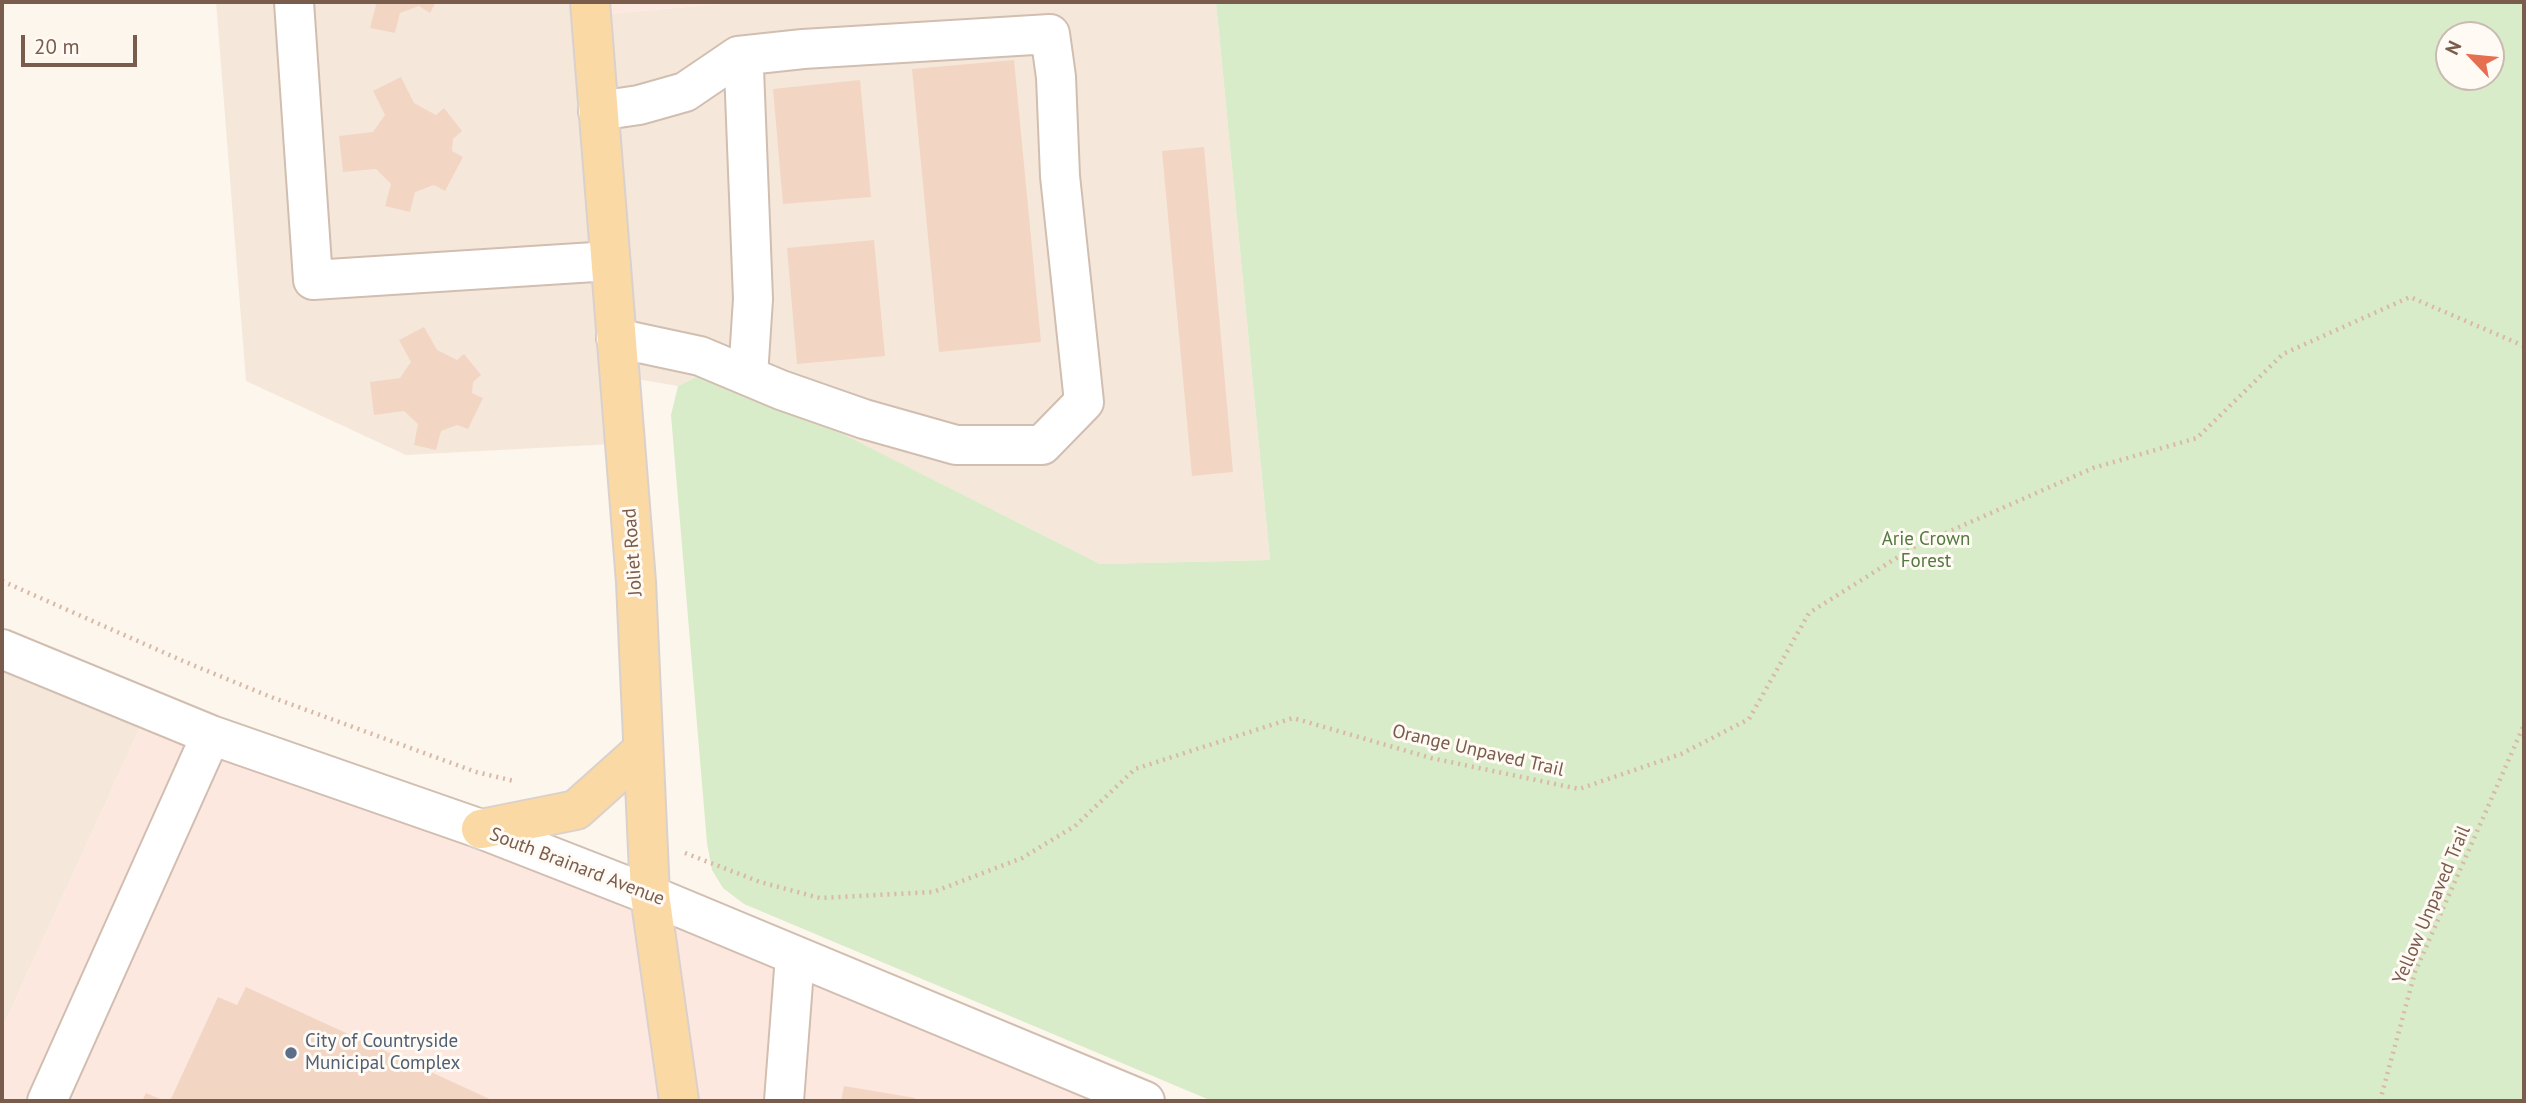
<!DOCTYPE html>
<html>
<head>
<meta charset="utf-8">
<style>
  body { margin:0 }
  #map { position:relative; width:2526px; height:1103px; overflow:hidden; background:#fdf6ec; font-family:"PT Sans",sans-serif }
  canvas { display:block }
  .frame { position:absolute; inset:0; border:4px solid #7a5c4d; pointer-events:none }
  .north { position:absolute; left:2435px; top:21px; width:70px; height:70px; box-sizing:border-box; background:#fffaf3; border:2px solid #cabbb1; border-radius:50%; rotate:296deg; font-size:19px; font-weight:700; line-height:28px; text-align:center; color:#7a5c4d }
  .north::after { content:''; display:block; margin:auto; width:24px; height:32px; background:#e76f51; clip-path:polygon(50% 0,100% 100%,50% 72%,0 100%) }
  .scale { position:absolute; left:21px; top:35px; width:116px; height:32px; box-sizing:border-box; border:4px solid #7a5c4d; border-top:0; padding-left:9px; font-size:21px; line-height:24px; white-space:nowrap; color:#7a5c4d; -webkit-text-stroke:5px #fffaf3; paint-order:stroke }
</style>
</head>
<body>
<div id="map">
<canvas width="2526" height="1103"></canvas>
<div class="frame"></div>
<div class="north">N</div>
<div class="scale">20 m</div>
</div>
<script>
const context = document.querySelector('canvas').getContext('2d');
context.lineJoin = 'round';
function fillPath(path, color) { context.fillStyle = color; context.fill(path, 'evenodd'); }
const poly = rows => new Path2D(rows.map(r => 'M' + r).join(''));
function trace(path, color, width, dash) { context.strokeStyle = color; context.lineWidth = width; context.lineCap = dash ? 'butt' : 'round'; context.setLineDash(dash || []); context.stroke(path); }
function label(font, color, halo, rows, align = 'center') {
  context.font = font + ' "PT Sans",sans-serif'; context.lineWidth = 6; context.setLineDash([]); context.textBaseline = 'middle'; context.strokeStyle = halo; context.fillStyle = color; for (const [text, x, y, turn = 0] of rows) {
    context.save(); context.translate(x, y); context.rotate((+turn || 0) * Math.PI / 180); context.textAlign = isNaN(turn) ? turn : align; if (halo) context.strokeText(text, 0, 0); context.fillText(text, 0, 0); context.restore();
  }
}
fillPath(poly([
  [216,2,574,2,613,444,406,455,246,381],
  [744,2,1216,2,1270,560,1100,564,727,376,698,376,678,386,630,378,606,14],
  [2,670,144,719,2,1029]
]), '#f5e8da');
fillPath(poly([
  [605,2,744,2,606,14],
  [144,719,640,899,663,1101,2,1101,2,1029],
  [665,910,1108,1101,692,1101]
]), '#fde8e0');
fillPath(poly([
  [1216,2,2524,2,2524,1101,1212,1101,744,904,723,888,712,870,707,843,671,415,678,386,698,376,726,375,1100,564,1270,560],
  [2449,35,2491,35,2491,77,2449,77]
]), '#d8ecc9');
fillPath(poly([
  [373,2,436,2,430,13,419,6,400,13,395,33,370,28,376,5],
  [1014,60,1041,342,939,352,912,69],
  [401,77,414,103,436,115,444,108,462,131,453,139,452,151,463,157,445,191,434,185,415,192,410,212,385,206,391,184,376,169,343,172,339,136,373,132,385,115,373,91],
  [860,80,871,197,783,204,773,89],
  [1204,147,1233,472,1192,476,1162,151],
  [874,240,885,356,797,364,787,248],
  [424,327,437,350,457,360,464,354,481,375,473,382,472,393,483,398,468,429,457,425,441,431,436,450,414,445,418,424,404,411,374,415,370,382,400,378,411,362,399,340],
  [246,987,494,1101,170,1101,218,997,237,1005],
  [844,1086,915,1098,915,1101,841,1101],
  [146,1093,165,1101,142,1101]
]), '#f3d5c3');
const minor = poly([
  [294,2,313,280,610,261],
  [738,56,744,69,753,299,748,376],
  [598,111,639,105,685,92,738,56,803,49,1050,34,1056,77,1060,176,1084,402,1042,445,956,445,864,419,781,390,700,356,616,338],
  [2,649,211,735,481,829,650,895,1145,1101],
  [47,1101,211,735],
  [784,1101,795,956]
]);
const major = poly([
  [590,2,636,582,650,895,679,1101],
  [481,829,576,810,643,750]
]);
trace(minor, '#d1beb0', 42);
trace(major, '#dad1cd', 42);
trace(poly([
  [2,581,183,661,271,697,476,772,514,781],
  [685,853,760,882,820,898,933,892,1022,858,1075,826,1135,769,1293,718,1431,758,1579,789,1681,754,1749,719,1809,613,1914,547,2093,468,2197,438,2283,354,2410,297,2524,346],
  [2380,1101,2415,972,2524,725]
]), '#d9b8a5', 4.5, [2, 5]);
trace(minor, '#fff', 38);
trace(major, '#fbd9a5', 38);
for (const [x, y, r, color] of [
  [291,1053,7,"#5c6f8a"]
]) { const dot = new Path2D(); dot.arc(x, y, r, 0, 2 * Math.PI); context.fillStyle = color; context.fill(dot); trace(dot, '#fffaf3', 2.5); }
label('19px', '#537a41', '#fffaf3', [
  ["Arie Crown",1926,540],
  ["Forest",1926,562]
]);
label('19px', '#7a5c4d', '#fffaf3', [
  ["Joliet Road",633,552,-94],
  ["Orange Unpaved Trail",1478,751,13],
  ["South Brainard Avenue",577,867,21],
  ["Yellow Unpaved Trail",2432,905,-67]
]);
label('19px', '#4e5e75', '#fffaf3', [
  ["City of Countryside",305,1042],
  ["Municipal Complex",305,1064]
], 'left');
</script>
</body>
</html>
